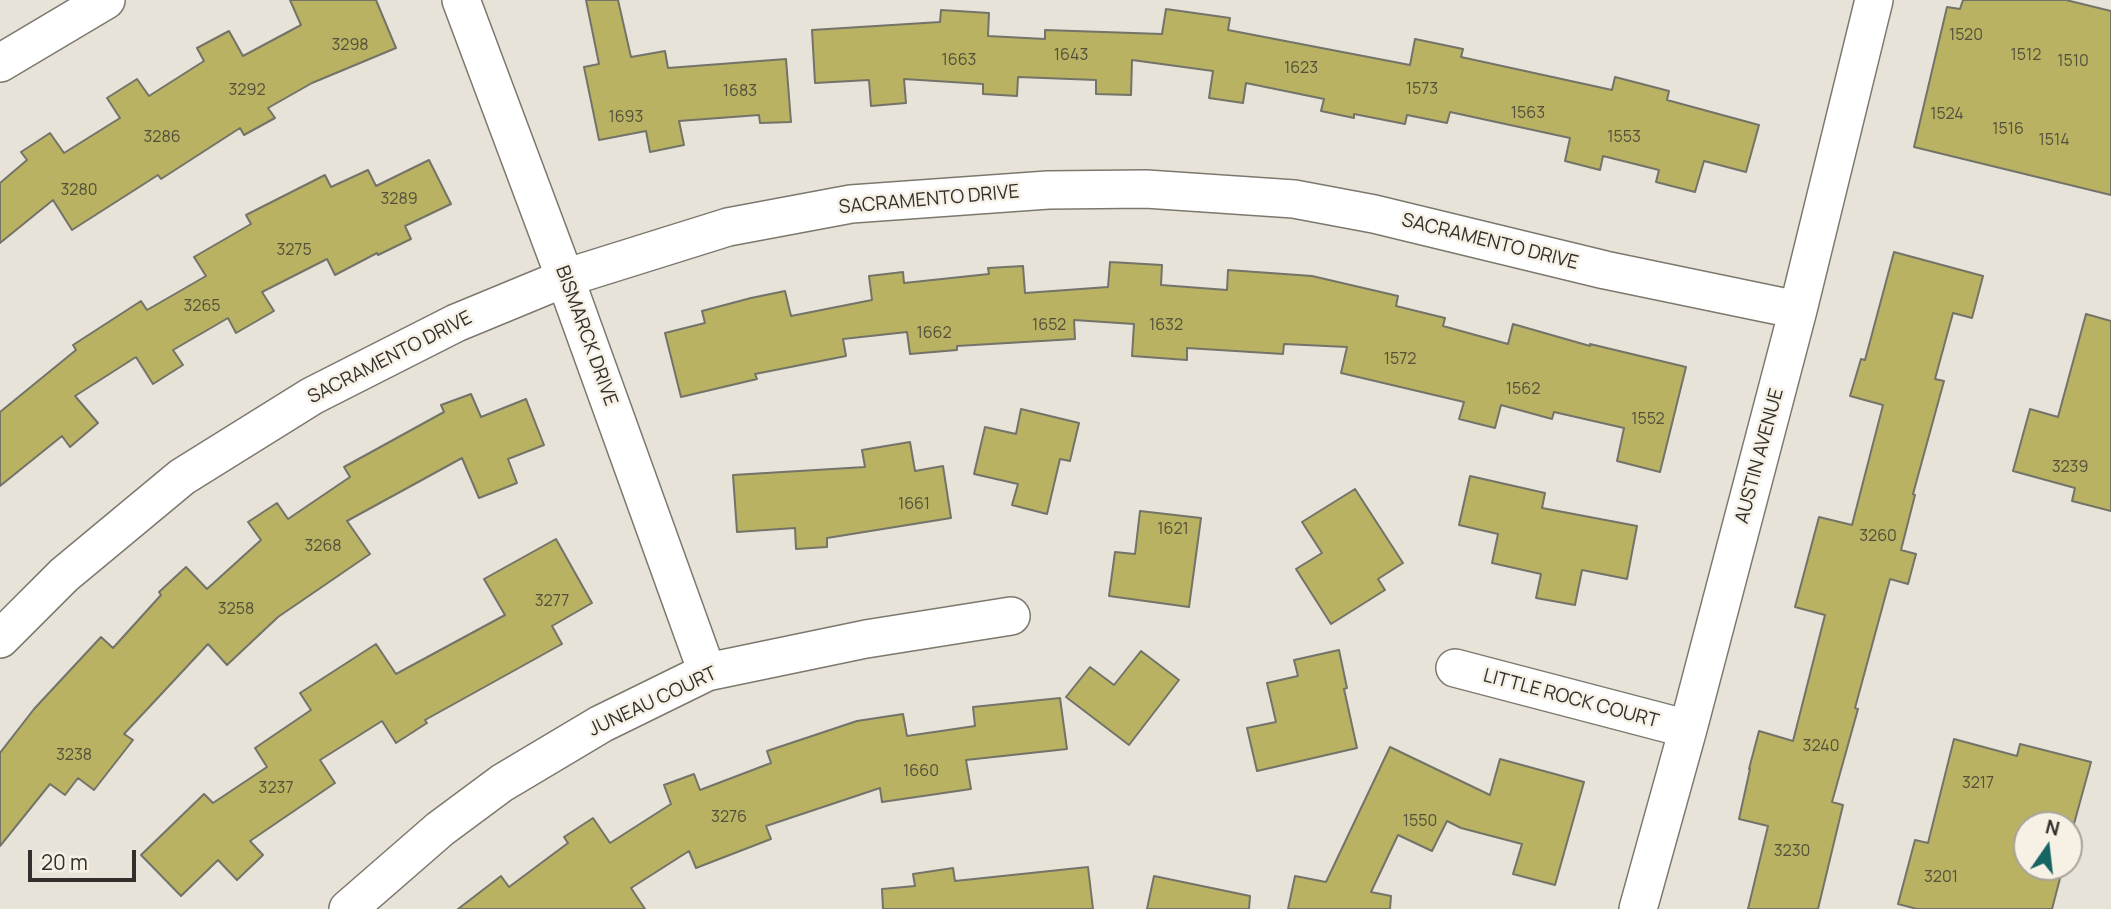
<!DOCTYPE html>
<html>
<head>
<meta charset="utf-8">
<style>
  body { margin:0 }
  #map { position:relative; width:2111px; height:909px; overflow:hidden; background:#e8e3d8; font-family:Manrope,sans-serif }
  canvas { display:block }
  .north { position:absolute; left:2013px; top:811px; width:70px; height:70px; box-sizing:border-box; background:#f6f0e5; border:2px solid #a8a39b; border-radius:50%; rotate:14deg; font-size:19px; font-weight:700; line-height:28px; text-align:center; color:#32302c }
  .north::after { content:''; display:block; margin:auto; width:24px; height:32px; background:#176563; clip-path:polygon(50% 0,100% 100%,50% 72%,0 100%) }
  .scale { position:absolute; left:28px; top:850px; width:108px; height:32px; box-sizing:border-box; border:4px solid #32302c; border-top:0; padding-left:9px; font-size:21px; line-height:24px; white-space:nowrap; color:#32302c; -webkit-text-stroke:5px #f6f0e5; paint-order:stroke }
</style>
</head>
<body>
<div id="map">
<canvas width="2111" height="909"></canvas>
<div class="north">N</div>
<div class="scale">20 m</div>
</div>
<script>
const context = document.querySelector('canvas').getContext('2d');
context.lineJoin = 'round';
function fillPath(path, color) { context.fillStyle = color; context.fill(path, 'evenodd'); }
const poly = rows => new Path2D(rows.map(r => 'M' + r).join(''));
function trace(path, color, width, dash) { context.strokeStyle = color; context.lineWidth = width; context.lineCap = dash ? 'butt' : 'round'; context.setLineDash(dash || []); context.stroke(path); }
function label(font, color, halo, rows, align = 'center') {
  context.font = font + ' Manrope,sans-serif'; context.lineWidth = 5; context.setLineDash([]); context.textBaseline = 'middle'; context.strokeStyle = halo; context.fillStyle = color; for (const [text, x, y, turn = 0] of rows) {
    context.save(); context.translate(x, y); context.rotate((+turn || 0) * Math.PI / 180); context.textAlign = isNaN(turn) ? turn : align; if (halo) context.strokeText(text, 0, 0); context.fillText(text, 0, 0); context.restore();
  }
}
const building = poly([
  [290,0,376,0,396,48,312,83,268,108,275,118,244,135,240,128,161,179,158,175,72,230,53,200,0,243,0,183,27,160,21,152,50,133,64,153,120,118,107,98,137,79,149,96,204,61,197,48,229,31,243,56,301,25,290,0],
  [586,0,618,0,631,57,665,51,668,68,786,59,791,122,760,123,759,115,679,121,684,145,650,152,646,131,599,140,584,67,599,64,586,0],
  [1963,0,2066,0,2111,11,2111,195,1914,147,1947,7,1960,9,1963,0],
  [1166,9,1230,18,1228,30,1410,65,1415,39,1463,49,1461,57,1612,90,1615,77,1669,91,1667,100,1759,125,1746,172,1704,161,1695,192,1656,182,1659,170,1603,156,1600,170,1565,161,1570,138,1450,112,1447,123,1407,115,1405,124,1354,114,1354,118,1321,111,1324,99,1246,83,1243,103,1209,98,1213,71,1132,60,1131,95,1096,94,1096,80,1018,77,1017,96,983,94,983,84,904,79,906,103,871,106,869,80,815,83,812,30,940,22,941,10,989,13,988,36,1045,39,1045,30,1162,34,1166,9],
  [429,160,451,204,405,226,411,239,378,255,377,253,335,275,327,259,262,292,274,311,236,333,228,318,173,350,183,365,153,384,136,357,75,396,98,423,70,447,62,436,0,486,0,412,76,350,73,345,141,301,147,310,206,276,194,257,251,224,246,215,325,175,331,187,368,170,376,186,429,160],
  [1894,252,1983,276,1972,318,1953,313,1935,379,1944,381,1913,494,1915,495,1901,550,1916,554,1908,584,1890,579,1855,708,1858,709,1832,802,1843,805,1818,909,1748,909,1768,826,1739,819,1750,769,1749,769,1759,731,1793,741,1825,615,1795,607,1819,517,1852,525,1883,405,1850,396,1861,359,1865,360,1894,252],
  [1110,262,1162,265,1161,285,1227,290,1228,270,1312,276,1398,296,1396,306,1445,318,1443,326,1508,344,1513,324,1590,346,1590,344,1686,367,1660,472,1617,461,1624,428,1554,412,1552,419,1501,405,1495,428,1459,419,1464,402,1341,373,1347,347,1284,344,1283,354,1187,348,1187,360,1132,356,1134,324,1074,320,1075,339,957,346,957,350,910,354,907,332,843,339,846,356,755,374,757,379,681,397,665,333,705,323,702,311,751,298,785,291,791,316,872,300,869,276,903,272,904,283,989,274,988,268,1023,266,1025,293,1108,287,1110,262],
  [2086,314,2111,321,2111,511,2072,501,2075,488,2013,471,2030,409,2058,417,2086,314],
  [471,394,481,417,526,399,544,445,508,459,517,483,479,498,462,458,347,521,370,554,278,617,227,665,208,644,124,734,133,740,94,790,78,778,65,795,50,784,0,846,0,753,34,709,101,637,113,648,161,595,159,592,186,567,207,589,261,540,248,522,277,503,288,519,350,477,344,467,444,412,441,405,471,394],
  [1021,409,1079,423,1070,461,1060,459,1047,514,1012,505,1018,484,974,474,985,427,1016,434,1021,409],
  [910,442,915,471,943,466,951,518,827,538,827,547,796,549,795,528,737,532,733,475,865,467,862,450,910,442],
  [1470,476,1545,493,1542,508,1637,526,1627,579,1582,570,1575,605,1536,598,1541,574,1492,563,1498,534,1459,525,1470,476],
  [1355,489,1403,563,1378,579,1385,590,1331,624,1296,569,1322,553,1302,522,1355,489],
  [1140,511,1201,518,1189,607,1109,596,1115,552,1135,554,1140,511],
  [556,539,592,603,552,626,562,644,425,720,427,723,396,743,382,721,320,760,335,783,250,841,263,855,237,880,218,860,181,896,141,855,204,794,213,803,267,767,255,748,311,710,300,693,376,644,396,674,505,615,484,579,556,539],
  [1339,650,1347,688,1344,689,1357,748,1257,771,1247,728,1276,722,1267,683,1298,676,1294,660,1339,650],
  [1141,651,1179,680,1129,745,1066,697,1090,667,1114,685,1141,651],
  [1060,698,1067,749,966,760,971,789,882,802,880,788,766,826,771,839,696,868,689,851,631,888,645,909,458,909,501,876,509,887,568,843,564,837,593,818,610,843,671,804,664,785,694,774,700,790,771,763,767,751,857,721,903,714,907,736,975,726,973,707,1060,698],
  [1954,739,2017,756,2020,744,2091,762,2069,842,2069,825,2027,825,2027,867,2063,867,2052,909,1917,909,1898,904,1915,840,1928,843,1954,739],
  [1390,747,1490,795,1500,759,1584,782,1555,885,1513,874,1522,844,1461,828,1447,821,1432,851,1398,835,1371,892,1391,896,1390,909,1288,909,1295,876,1326,882,1390,747],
  [1088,867,1093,909,883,909,882,889,915,886,913,874,953,868,955,881,1088,867],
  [1154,876,1250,896,1249,909,1147,909,1154,876]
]);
fillPath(building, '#b8b262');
trace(building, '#737369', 2);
const minor = poly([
  [461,0,565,278,707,672],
  [0,63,106,0],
  [0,639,64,575,182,477,312,396,456,323,565,278,728,227,851,204,1048,190,1146,189,1294,199,1374,214,1605,270,1798,310],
  [1455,668,1688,729],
  [348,909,440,829,502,783,601,724,707,672,866,639,1011,616],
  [1638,909,1688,729,1798,310,1874,0]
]);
trace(minor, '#7d786e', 40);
trace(minor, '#fff', 37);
label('16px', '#54503a', null, [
  ["1520",1966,36],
  ["3298",350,46],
  ["1643",1071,56],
  ["1512",2026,56],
  ["1663",959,61],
  ["1510",2073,62],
  ["1623",1301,69],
  ["1573",1422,90],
  ["3292",247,91],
  ["1683",740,92],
  ["1563",1528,114],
  ["1524",1947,115],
  ["1693",626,118],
  ["1516",2008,130],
  ["3286",162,138],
  ["1553",1624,138],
  ["1514",2054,141],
  ["3280",79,191],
  ["3289",399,200],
  ["3275",294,251],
  ["3265",202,307],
  ["1652",1049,326],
  ["1632",1166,326],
  ["1662",934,334],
  ["1572",1400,360],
  ["1562",1523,390],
  ["1552",1648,420],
  ["3239",2070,468],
  ["1661",914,505],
  ["1621",1173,530],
  ["3260",1878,537],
  ["3268",323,547],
  ["3277",552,602],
  ["3258",236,610],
  ["3240",1821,747],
  ["3238",74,756],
  ["1660",921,772],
  ["3217",1978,784],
  ["3237",276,789],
  ["3276",729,818],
  ["1550",1420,822],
  ["3230",1792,852],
  ["3201",1941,878]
]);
label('19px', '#32302c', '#f6f0e5', [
  ["SACRAMENTO DRIVE",929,200,-5],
  ["SACRAMENTO DRIVE",1490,242,14],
  ["BISMARCK DRIVE",586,336,70],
  ["SACRAMENTO DRIVE",390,358,-27],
  ["AUSTIN AVENUE",1760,456,-75],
  ["LITTLE ROCK COURT",1571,699,15],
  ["JUNEAU COURT",653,702,-25]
]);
</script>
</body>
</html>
